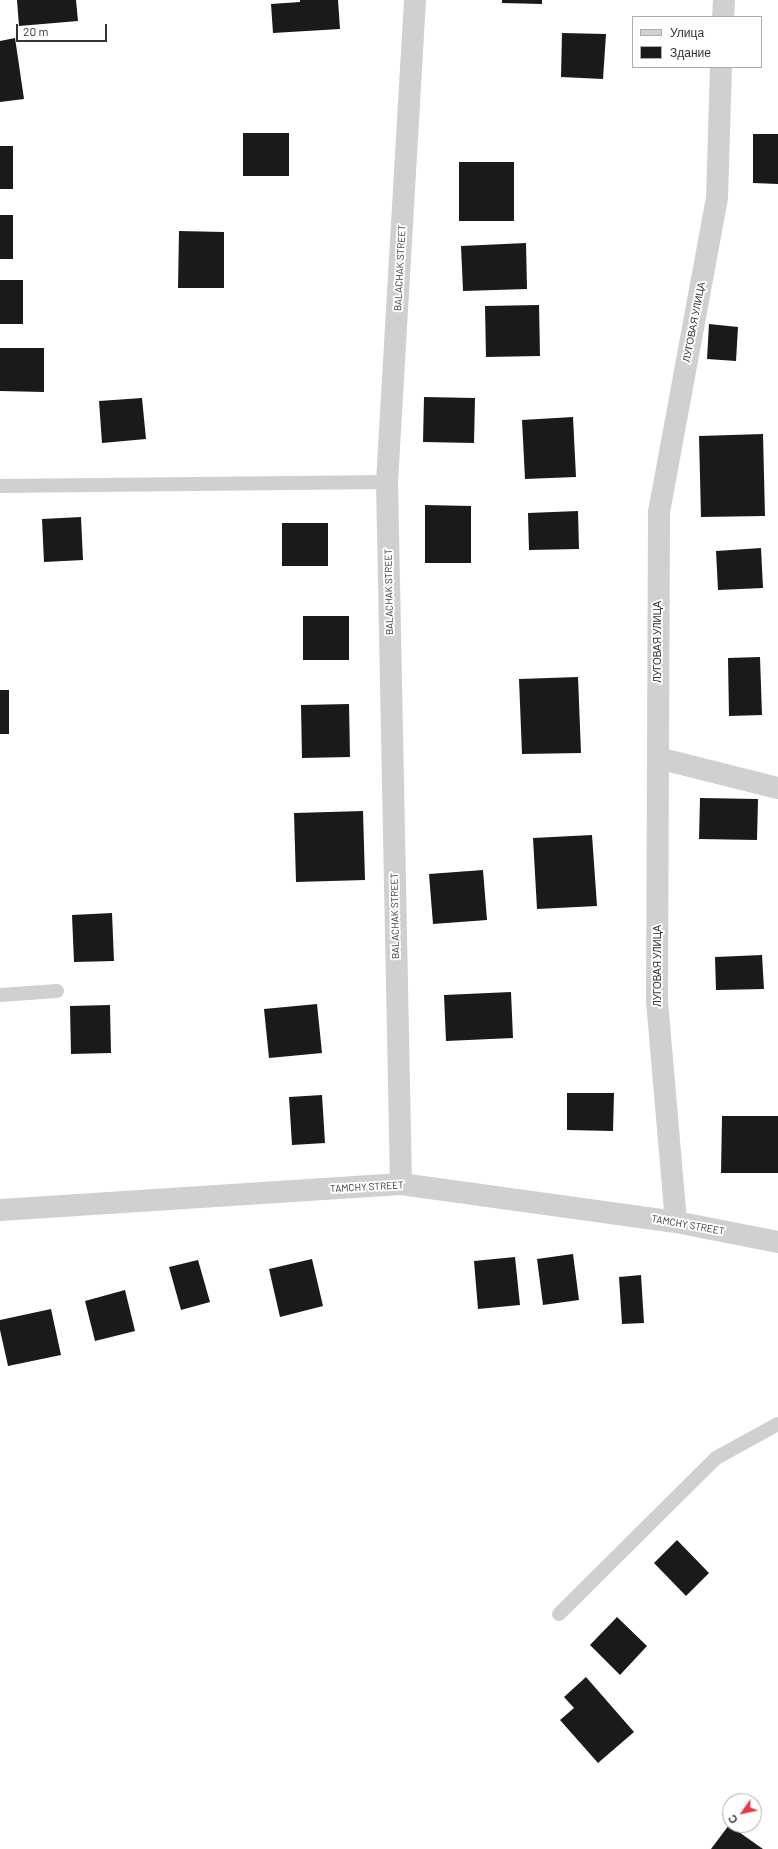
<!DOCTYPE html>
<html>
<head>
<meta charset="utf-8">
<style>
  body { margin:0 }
  #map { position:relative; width:778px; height:1849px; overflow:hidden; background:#fff; font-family:Barlow,sans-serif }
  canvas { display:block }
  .legend { position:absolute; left:632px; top:16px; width:130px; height:52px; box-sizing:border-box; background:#fff; border:1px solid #adadad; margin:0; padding:5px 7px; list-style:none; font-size:12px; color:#333 }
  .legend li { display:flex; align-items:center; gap:8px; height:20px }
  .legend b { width:20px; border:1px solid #adadad }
  .north { position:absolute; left:722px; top:1793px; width:40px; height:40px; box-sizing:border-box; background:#fff; border:1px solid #adadad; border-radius:50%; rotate:236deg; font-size:11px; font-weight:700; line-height:16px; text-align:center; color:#333 }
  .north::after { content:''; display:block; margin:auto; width:14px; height:18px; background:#e63946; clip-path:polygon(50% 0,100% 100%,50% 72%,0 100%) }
  .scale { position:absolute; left:16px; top:24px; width:91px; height:18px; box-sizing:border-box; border:2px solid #333; border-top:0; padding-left:5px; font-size:12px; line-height:14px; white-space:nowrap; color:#333; -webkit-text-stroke:3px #fff; paint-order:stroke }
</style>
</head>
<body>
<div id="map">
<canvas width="778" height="1849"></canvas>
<ul class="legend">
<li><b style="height:5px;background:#d0d0d0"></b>Улица</li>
<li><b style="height:11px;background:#1a1a1a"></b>Здание</li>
</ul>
<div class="north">С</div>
<div class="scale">20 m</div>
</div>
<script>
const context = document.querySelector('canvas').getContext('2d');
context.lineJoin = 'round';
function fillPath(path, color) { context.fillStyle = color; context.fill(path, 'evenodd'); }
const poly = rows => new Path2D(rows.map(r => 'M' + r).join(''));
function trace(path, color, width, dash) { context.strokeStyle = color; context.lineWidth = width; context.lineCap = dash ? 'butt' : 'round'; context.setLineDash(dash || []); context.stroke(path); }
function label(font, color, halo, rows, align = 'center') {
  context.font = font + ' Barlow,sans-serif'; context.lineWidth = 4; context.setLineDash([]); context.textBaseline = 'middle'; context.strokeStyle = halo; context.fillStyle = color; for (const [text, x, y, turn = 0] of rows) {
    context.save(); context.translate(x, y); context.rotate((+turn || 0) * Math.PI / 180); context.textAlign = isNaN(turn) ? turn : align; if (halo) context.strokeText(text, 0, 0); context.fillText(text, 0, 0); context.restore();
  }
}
fillPath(poly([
  [17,0,76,0,78,21,19,26],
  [300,0,338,0,340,29,273,33,271,4,300,2],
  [502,0,542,0,542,4,502,3],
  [562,33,606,34,603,79,561,77],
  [15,38,24,99,0,102,0,41],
  [243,133,289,133,289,176,243,176],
  [753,134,778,134,778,184,753,183],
  [0,146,13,146,13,189,0,189],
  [459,162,514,162,514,221,459,221],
  [0,215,13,215,13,259,0,259],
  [179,231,224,232,224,288,178,288],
  [526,243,527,289,463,291,461,246],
  [0,280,23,280,23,324,0,324],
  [539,305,540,356,486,357,485,306],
  [709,324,738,327,736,361,707,359],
  [0,348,44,348,44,392,0,391],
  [424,397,475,398,474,443,423,442],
  [142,398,146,439,102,443,99,401],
  [573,417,576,477,525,479,522,420],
  [763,434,765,516,701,517,699,436],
  [425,505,471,506,471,563,425,563],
  [578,511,579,549,529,550,528,513],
  [81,517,83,560,44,562,42,519],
  [282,523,328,523,328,566,282,566],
  [761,548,763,588,718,590,716,551],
  [303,616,349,616,349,660,303,660],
  [760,657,762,715,729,716,728,658],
  [578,677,581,753,522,754,519,679],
  [0,690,9,690,9,734,0,734],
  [349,704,350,757,302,758,301,705],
  [700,798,758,799,757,840,699,839],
  [363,811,365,880,296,882,294,813],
  [592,835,597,906,537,909,533,838],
  [483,870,487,920,433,924,429,874],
  [112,913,114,961,74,962,72,915],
  [762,955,764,989,716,990,715,957],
  [511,992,513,1038,446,1041,444,995],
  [317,1004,322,1053,269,1058,264,1009],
  [110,1005,111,1053,71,1054,70,1006],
  [567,1093,614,1093,613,1131,567,1130],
  [322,1095,325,1143,292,1145,289,1097],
  [722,1116,778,1116,778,1173,721,1173],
  [573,1254,579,1300,543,1305,537,1259],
  [515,1257,520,1305,478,1309,474,1261],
  [312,1259,323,1306,280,1317,269,1269],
  [198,1260,210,1302,181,1310,169,1267],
  [641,1275,644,1323,622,1324,619,1277],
  [125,1290,135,1331,95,1341,85,1301],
  [51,1309,61,1355,8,1366,0,1330,0,1320],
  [677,1540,709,1573,686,1596,654,1563],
  [617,1617,647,1646,620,1675,590,1645],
  [586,1677,634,1732,598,1763,560,1720,574,1708,564,1697],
  [729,1825,763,1849,711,1849]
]), '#1a1a1a');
trace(poly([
  [0,486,387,482],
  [0,995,57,991],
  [559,1614,716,1458,778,1424]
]), '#d0d0d0', 14);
trace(poly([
  [723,17,724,0],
  [658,758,778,788],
  [401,1184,387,482,415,0],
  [0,1210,401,1184,676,1222,778,1242],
  [676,1222,657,1001,659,512,717,198,721,67]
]), '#d0d0d0', 22);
label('10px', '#333', '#fff', [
  ["BALACHAK STREET",400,268,-87],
  ["ЛУГОВАЯ УЛИЦА",694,322,-79],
  ["BALACHAK STREET",389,592,-91],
  ["ЛУГОВАЯ УЛИЦА",658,642,-90],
  ["BALACHAK STREET",395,916,-91],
  ["ЛУГОВАЯ УЛИЦА",658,966,-90],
  ["TAMCHY STREET",367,1187,-3],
  ["TAMCHY STREET",688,1225,10]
]);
</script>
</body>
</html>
